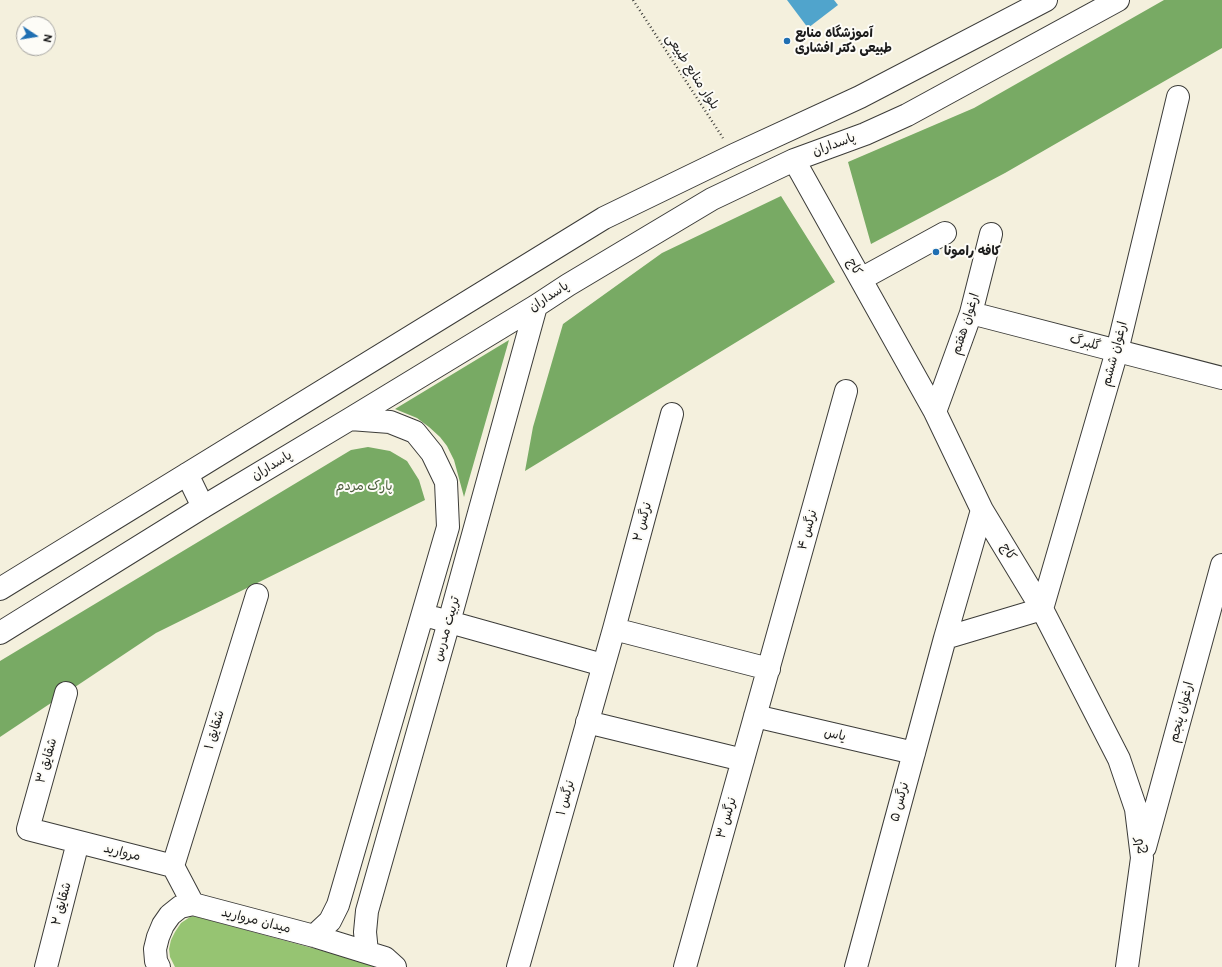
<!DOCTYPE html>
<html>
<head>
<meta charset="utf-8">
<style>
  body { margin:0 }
  #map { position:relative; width:1222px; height:967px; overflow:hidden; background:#f4f0dd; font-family:"Balsamiq Sans",sans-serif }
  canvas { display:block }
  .north { position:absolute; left:16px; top:16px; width:40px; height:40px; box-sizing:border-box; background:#fdfcf7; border:1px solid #a3a29f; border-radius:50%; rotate:102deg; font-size:11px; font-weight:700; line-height:16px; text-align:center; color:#1c1c1c }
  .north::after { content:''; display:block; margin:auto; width:14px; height:18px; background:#1f6fb2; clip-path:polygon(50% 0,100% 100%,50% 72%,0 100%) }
</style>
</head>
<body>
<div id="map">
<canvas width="1222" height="967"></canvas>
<div class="north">N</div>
</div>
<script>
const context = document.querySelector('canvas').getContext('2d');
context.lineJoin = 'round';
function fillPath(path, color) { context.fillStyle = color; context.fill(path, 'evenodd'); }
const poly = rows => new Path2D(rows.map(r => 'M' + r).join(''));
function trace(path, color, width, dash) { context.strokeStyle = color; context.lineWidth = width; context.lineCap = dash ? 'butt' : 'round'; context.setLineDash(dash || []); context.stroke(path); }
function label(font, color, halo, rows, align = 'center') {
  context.font = font + ' "Balsamiq Sans","Playpen Sans Arabic",sans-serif'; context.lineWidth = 4; context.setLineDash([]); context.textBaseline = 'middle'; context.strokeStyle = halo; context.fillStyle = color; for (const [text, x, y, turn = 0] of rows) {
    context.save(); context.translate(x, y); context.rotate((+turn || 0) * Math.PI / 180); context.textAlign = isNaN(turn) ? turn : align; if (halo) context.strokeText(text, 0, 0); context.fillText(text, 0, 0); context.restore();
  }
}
fillPath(poly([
  [194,916,360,961,377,967,175,967,170,957,169,949,171,940,175,932,181,923,190,917]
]), '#96c472');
fillPath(poly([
  [1164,0,1222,0,1222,48,1005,173,871,244,848,162,974,108],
  [781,196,835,282,525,471,533,427,563,324,662,253],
  [509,340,464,497,454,460,447,446,440,437,429,427,417,418,395,409],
  [368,447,390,451,407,461,419,480,425,500,156,633,0,737,0,661,351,450]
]), '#78aa64');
fillPath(poly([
  [787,0,834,0,838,5,808,28]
]), '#50a4cc');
const minor = poly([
  [794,160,935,412,982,510,1042,609,1119,759,1136,809,1142,858,1127,967],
  [861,279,945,233],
  [971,313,1222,378],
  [935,412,971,313,991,234],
  [187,474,203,507],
  [982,510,945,638,1042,609,1117,351,1178,97],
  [0,589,604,218,734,155,860,97,1046,0],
  [435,618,603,665],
  [614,629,769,669],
  [0,633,203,507,350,419,536,306,568,285,712,199,794,160,865,134,907,115,1118,0],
  [66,693,28,829,173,866,193,904],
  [755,716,914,753],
  [587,722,743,760],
  [1145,847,1222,565],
  [173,866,257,595],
  [314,936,330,921,338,905,448,527,446,482,432,453,415,432,390,422,350,419],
  [367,952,365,932,367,911,449,622,536,306],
  [46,967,78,842],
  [159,967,156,961,155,949,158,937,163,925,170,915,180,907,193,904,314,936,385,958,395,967],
  [518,967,614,629,672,414],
  [685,967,846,391],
  [856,967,945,638]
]);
trace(minor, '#3c3c39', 24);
trace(poly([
  [633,0,723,138]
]), '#3c3c39', 2.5, [1, 3]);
trace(minor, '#fff', 22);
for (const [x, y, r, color] of [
  [787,41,4,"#1f6fb2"],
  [936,252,4,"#1f6fb2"]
]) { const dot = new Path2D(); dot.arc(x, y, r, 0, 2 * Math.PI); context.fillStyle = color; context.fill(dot); trace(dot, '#fdfcf7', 1.5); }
label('bold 13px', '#1c1c1c', '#fdfcf7', [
  ["آموزشگاه منابع",795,34],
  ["طبیعی دکتر افشاری",795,49],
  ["کافه رامونا",944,252]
], 'left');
label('13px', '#1c1c1c', '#fdfcf7', [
  ["بلوار منابع طبیعی",692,72,57],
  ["پاسداران",834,145,-20],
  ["کاج",854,267,61],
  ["پاسداران",549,297,-33],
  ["ارغوان هفتم",966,324,-72],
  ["گلبرگ",1085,343,15],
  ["ارغوان ششم",1115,354,-75],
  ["پاسداران",272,466,-31],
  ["نرگس ۲",643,522,-75],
  ["نرگس ۴",808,530,-74],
  ["کاج",1008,552,59],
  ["تربیت مدرس",447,629,-74],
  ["ارغوان پنجم",1182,712,-75],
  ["شقایق ۱",215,730,-73],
  ["یاس",835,735,13],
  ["شقایق ۳",47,761,-74],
  ["نرگس ۱",566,798,-74],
  ["۵ نرگس",900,802,-75],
  ["نرگس ۳",727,818,-74],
  ["کاج",1140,845,-96],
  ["مروارید",122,853,14],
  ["شقایق ۲",62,904,-75],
  ["میدان مروارید",256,921,14]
]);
label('13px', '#4d5f3e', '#fdfcf7', [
  ["پارک مردم",364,487]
]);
</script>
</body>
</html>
